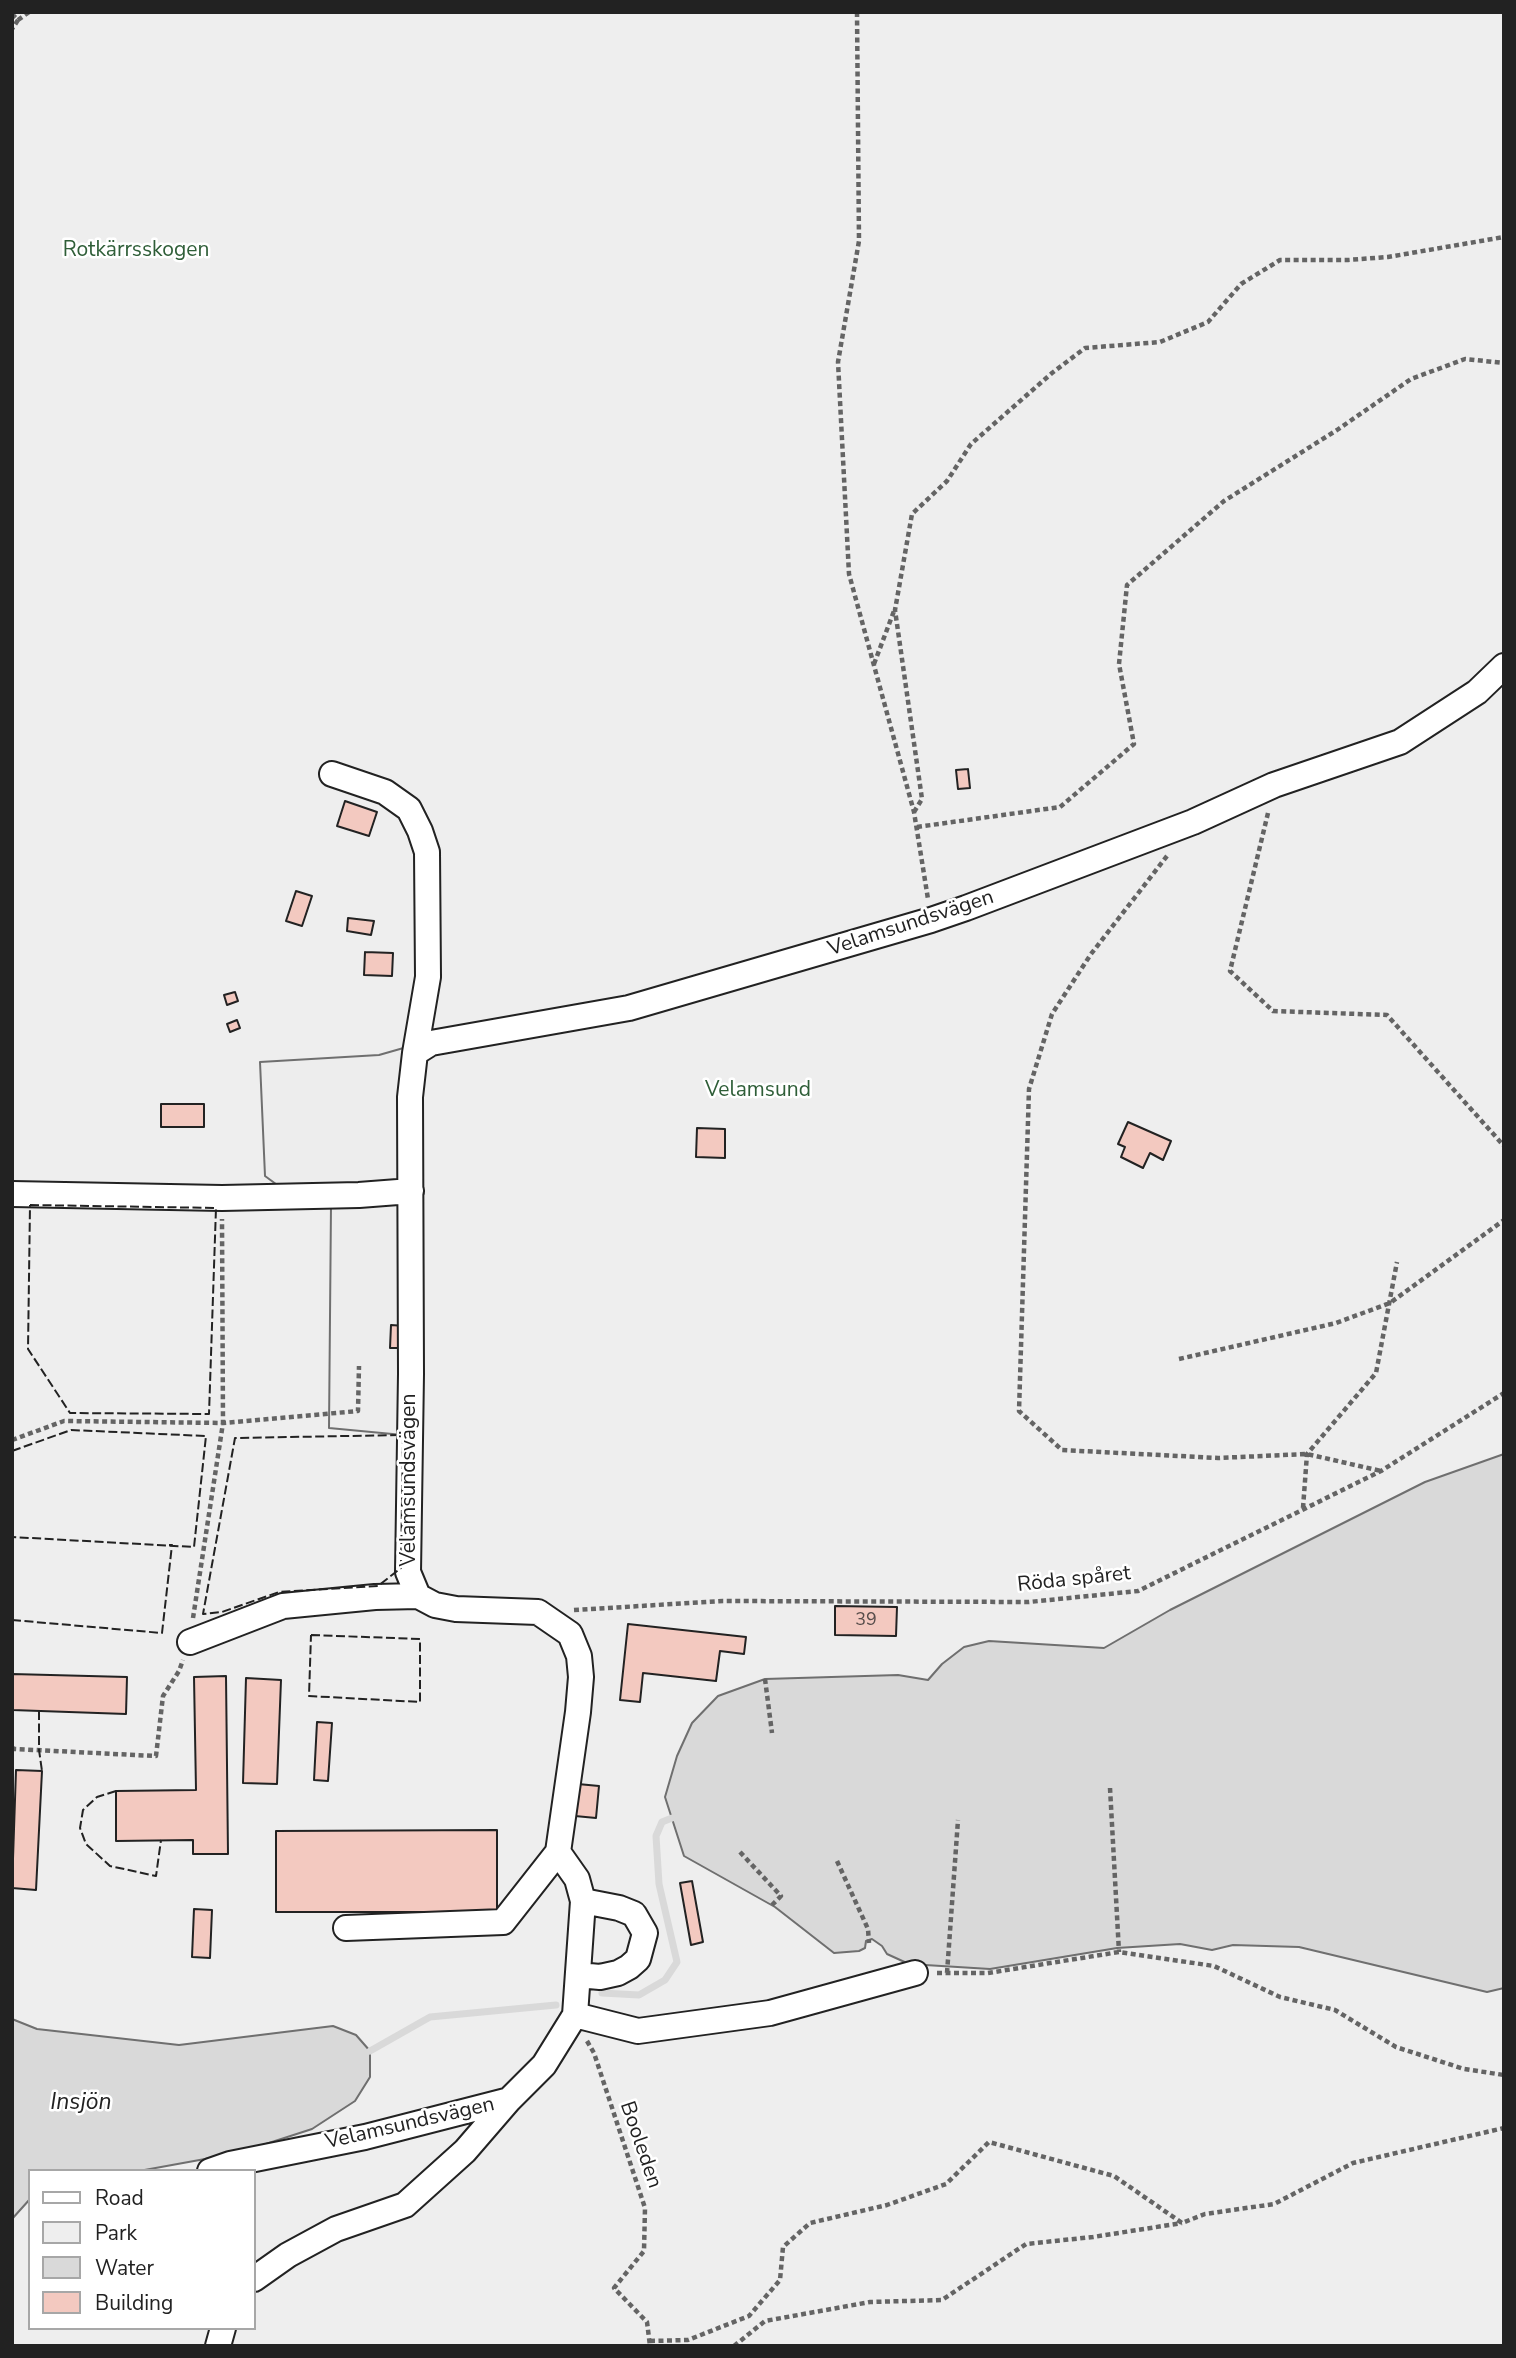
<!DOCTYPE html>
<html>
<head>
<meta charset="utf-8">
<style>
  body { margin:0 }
  #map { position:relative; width:1516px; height:2358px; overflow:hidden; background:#fff; font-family:"Nunito Sans",sans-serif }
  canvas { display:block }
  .frame { position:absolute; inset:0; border:14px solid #222; pointer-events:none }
  .legend { position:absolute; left:28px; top:2169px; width:228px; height:161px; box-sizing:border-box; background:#fff; border:2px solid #a7a7a7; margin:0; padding:9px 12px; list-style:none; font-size:21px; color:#222 }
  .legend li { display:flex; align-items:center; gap:14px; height:35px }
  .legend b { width:35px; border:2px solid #a7a7a7 }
</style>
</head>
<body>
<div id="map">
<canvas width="1516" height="2358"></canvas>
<div class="frame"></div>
<ul class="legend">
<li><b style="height:9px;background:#fff"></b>Road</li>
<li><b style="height:19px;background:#eee"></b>Park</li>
<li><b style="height:19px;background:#d9d9d9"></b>Water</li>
<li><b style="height:19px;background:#f3c9c0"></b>Building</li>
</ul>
</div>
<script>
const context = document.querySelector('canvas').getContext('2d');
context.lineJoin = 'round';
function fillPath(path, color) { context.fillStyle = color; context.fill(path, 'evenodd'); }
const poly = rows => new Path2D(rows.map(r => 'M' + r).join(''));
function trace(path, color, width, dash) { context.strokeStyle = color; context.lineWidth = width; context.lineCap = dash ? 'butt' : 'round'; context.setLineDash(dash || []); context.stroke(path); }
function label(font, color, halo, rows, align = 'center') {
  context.font = font + ' "Nunito Sans",sans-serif'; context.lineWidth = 5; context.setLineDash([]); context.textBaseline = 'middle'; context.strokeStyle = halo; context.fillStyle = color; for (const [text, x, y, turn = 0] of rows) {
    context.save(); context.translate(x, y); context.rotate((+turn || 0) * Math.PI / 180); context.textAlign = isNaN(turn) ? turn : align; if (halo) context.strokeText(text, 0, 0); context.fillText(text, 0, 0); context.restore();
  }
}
const green = poly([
  [12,12,1504,12,1504,2346,12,2346,12,12],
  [30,2171,254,2171,254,2328,30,2328,30,2171]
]);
fillPath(green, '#eee');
trace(green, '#6f6f6f', 2);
const parking = poly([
  [407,1047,403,1435,329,1428,331,1205,295,1198,265,1176,260,1062,379,1055,407,1047]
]);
fillPath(parking, '#ededed');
trace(parking, '#6f6f6f', 2);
const water = poly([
  [1504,1454,1504,1988,1487,1992,1299,1947,1233,1945,1212,1950,1180,1944,1117,1948,990,1969,909,1964,887,1954,882,1946,872,1939,866,1941,865,1948,859,1951,834,1953,775,1907,684,1856,665,1797,677,1756,692,1723,718,1696,765,1679,898,1675,928,1680,942,1664,964,1647,989,1641,1104,1648,1170,1610,1425,1482,1504,1454],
  [12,2019,37,2029,179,2045,333,2026,356,2035,370,2051,370,2077,355,2101,312,2129,238,2153,139,2171,30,2171,30,2199,12,2219,12,2019]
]);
fillPath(water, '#d9d9d9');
trace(water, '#6f6f6f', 2);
trace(poly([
  [602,1993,639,1995,665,1980,677,1962,659,1884,656,1836,662,1822,672,1818],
  [370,2051,430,2017,556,2005]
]), '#d9d9d9', 7);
const building = poly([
  [968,769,970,788,958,789,956,770,968,769],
  [345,801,377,812,369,836,337,826,345,801],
  [296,891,312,896,302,926,286,921,296,891],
  [348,918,374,921,371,935,347,931,348,918],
  [365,952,393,953,392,976,364,975,365,952],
  [235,992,238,1001,227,1005,224,995,235,992],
  [237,1020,240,1028,230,1032,227,1024,237,1020],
  [161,1104,204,1104,204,1127,161,1127,161,1104],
  [1128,1122,1171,1141,1163,1160,1150,1153,1143,1168,1121,1157,1125,1147,1118,1144,1128,1122],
  [697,1128,725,1129,725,1158,696,1157,697,1128],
  [391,1325,405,1326,404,1348,390,1348,391,1325],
  [835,1606,897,1607,896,1636,835,1635,835,1606],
  [628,1624,746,1637,744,1654,720,1651,716,1681,643,1673,640,1702,620,1700,628,1624],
  [12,1674,127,1677,126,1714,12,1710,12,1674],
  [226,1676,228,1854,193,1854,193,1840,116,1841,116,1791,196,1790,194,1677,226,1676],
  [246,1678,281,1680,277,1784,243,1783,246,1678],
  [317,1722,332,1723,328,1781,314,1780,317,1722],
  [16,1770,42,1771,36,1890,12,1888,16,1770],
  [578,1784,599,1786,596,1818,575,1816,578,1784],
  [497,1830,497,1912,276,1912,276,1831,497,1830],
  [692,1881,703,1942,691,1945,680,1883,692,1881],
  [194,1909,212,1910,210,1958,192,1957,194,1909]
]);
fillPath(building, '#f3c9c0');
trace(building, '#222', 2);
const minor = poly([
  [332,774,385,792,409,809,420,831,427,852,428,977,415,1053],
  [12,1194,222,1198,359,1195,411,1191],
  [190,1642,283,1606,375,1597,418,1596],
  [346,1928,503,1922,558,1852],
  [578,1975,600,1977,618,1973,629,1967,638,1959,645,1933,634,1914,619,1908,583,1901],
  [575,2015,638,2031,770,2013,915,1973],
  [210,2171,230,2164,365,2137,509,2100,544,2065,575,2015,583,1901,577,1879,558,1852,578,1712,581,1677,579,1656,570,1634,538,1612,456,1609,435,1605,418,1596,408,1572,411,1374,410,1097,415,1053,431,1043,629,1008,931,920,966,908,1193,822,1274,785,1400,742,1477,692,1504,666],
  [254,2279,288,2255,336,2229,405,2205,465,2151,509,2100],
  [218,2346,223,2328]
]);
trace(minor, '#222', 28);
trace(poly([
  [857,12,859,241,838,362,849,574,914,812,928,899],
  [12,14,18,20,12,29],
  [18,20,29,12],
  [874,664,894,611],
  [914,812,922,799,895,610,912,514,947,481,971,444,1052,373,1085,348,1160,342,1208,322,1241,284,1280,260,1348,260,1388,257,1504,237],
  [1268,813,1230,971,1273,1011,1387,1015,1504,1146],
  [917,827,1060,807,1134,744,1119,664,1127,585,1224,501,1337,430,1411,379,1465,359,1504,363],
  [1167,856,1091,954,1052,1014,1029,1089,1019,1411,1062,1450,1218,1458,1307,1454,1381,1471],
  [1179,1359,1336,1323,1390,1303,1504,1220],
  [12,1440,64,1421,223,1423,358,1411,359,1366],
  [1303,1508,1307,1454,1376,1373,1397,1262],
  [574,1610,723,1601,1029,1602,1138,1591,1381,1471,1504,1393],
  [193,1618,223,1423,222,1219],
  [765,1679,772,1733],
  [12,1747,14,1749,156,1756,163,1696,179,1671,183,1660],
  [1110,1788,1119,1952],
  [740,1852,781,1896,772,1905],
  [837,1861,868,1929,869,1943],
  [937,1973,988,1973,1119,1952,1214,1966,1280,1997,1335,2010,1396,2047,1464,2069,1504,2075],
  [947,1973,958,1820],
  [587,2041,594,2053,645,2208,644,2251,614,2288,647,2322,650,2346],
  [650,2341,688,2340,749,2316,780,2280,783,2247,810,2223,887,2205,946,2184,989,2142,1114,2176,1182,2223,1205,2214,1274,2204,1353,2163,1504,2128],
  [734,2346,765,2321,870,2302,942,2300,1026,2244,1093,2237,1182,2223]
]), '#646464', 4.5, [5, 3.5]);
trace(minor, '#fff', 24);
trace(poly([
  [30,1205,216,1208,209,1414,70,1413,28,1349,30,1205],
  [403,1435,401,1568,378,1586,279,1592,222,1612,203,1614,235,1438,403,1435],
  [12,1451,71,1430,206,1436,194,1547,12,1537],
  [12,1620,162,1633,172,1545,169,1545],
  [311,1635,420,1639,420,1702,309,1696,311,1635],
  [39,1711,39,1750,42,1771],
  [116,1791,97,1797,83,1810,80,1828,86,1844,110,1866,156,1876,161,1840]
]), '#222', 2, [9, 3.5]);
label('18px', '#564c4a', null, [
  ["39",866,1621]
]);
label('21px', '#2f5e38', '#fff', [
  ["Rotkärrsskogen",136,251],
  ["Velamsund",758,1091]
]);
label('21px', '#222', '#fff', [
  ["Velamsundsvägen",911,924,-18],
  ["Velamsundsvägen",410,1480,-90],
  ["Röda spåret",1074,1580,-6],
  ["Velamsundsvägen",410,2124,-13],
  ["Booleden",640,2145,71]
]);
label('italic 23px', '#222', '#fff', [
  ["Insjön",81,2103]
]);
</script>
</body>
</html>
